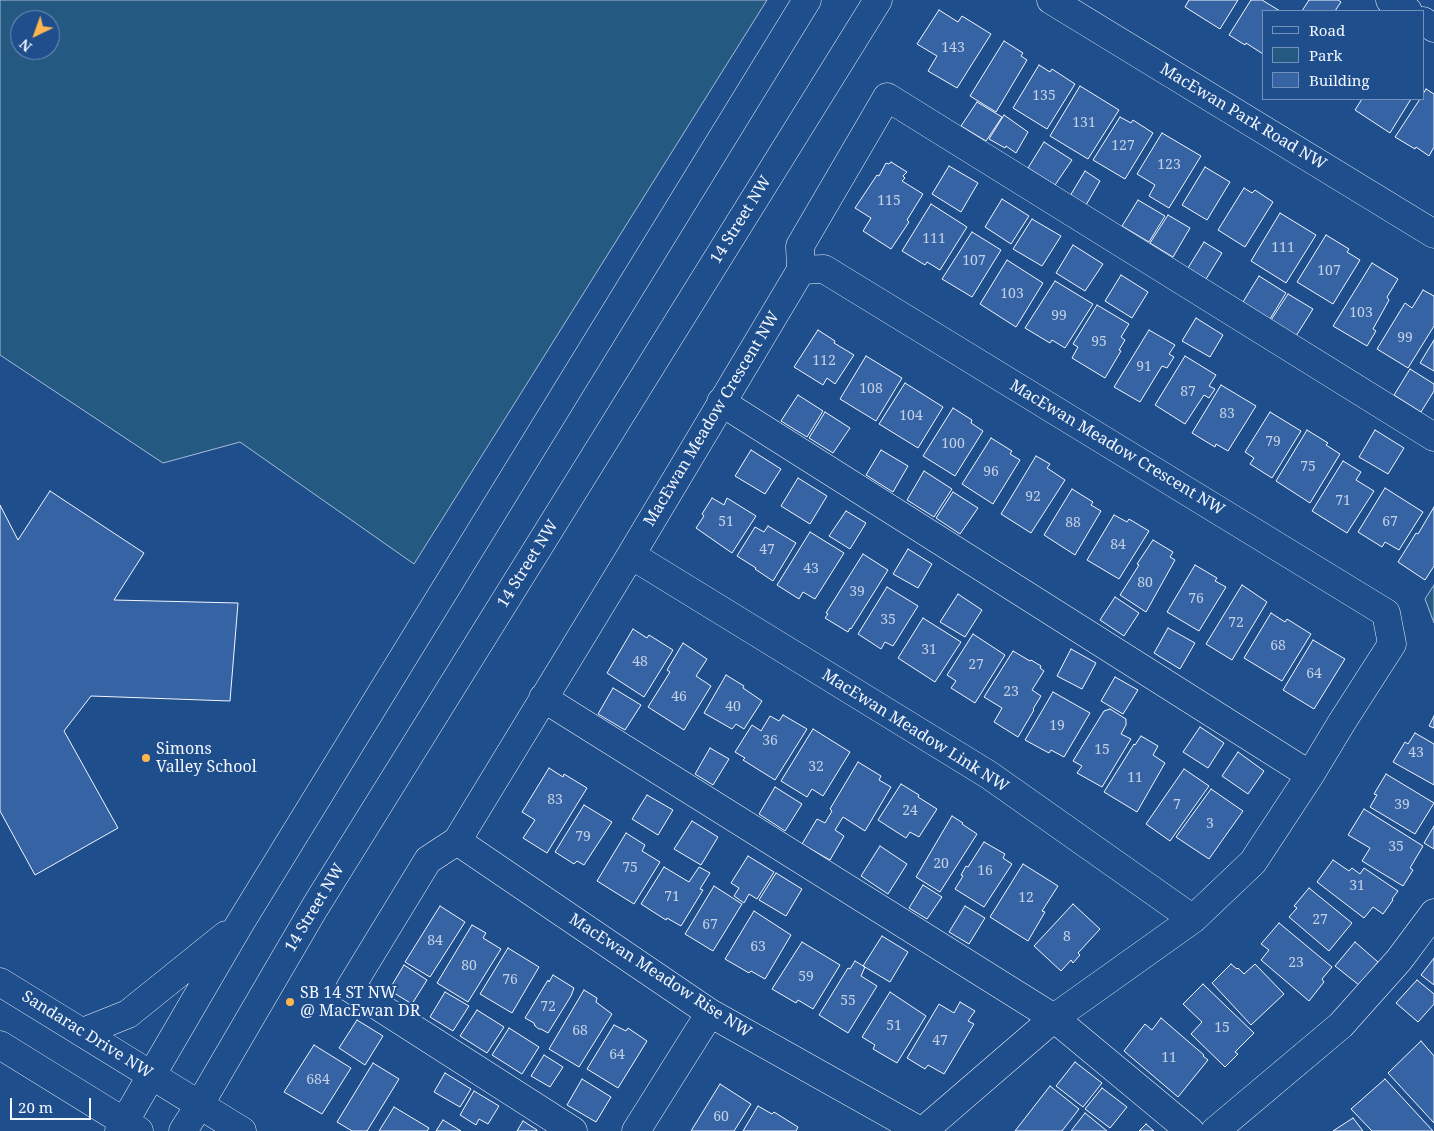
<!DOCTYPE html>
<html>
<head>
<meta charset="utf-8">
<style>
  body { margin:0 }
  #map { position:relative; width:1434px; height:1131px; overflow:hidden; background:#1f4e8c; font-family:"Noto Serif",serif }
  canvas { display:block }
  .legend { position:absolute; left:1262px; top:10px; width:162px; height:90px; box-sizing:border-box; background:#1f4e8c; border:1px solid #7391ba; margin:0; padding:6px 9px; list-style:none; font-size:15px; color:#f2f6ff }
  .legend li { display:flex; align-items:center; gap:10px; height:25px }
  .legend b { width:25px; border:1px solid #7391ba }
  .north { position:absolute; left:10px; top:10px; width:50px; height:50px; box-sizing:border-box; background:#1f4e8c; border:1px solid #7391ba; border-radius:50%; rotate:222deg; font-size:14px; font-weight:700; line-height:20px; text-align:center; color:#f2f6ff }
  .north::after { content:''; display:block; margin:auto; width:18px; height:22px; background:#ffb74d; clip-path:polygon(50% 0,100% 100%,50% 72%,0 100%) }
  .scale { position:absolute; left:10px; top:1098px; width:81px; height:22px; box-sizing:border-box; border:2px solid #f2f6ff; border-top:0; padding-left:6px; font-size:15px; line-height:18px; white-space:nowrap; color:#f2f6ff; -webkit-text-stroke:4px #1f4e8c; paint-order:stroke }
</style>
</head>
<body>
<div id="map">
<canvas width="1434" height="1131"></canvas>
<ul class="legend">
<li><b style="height:6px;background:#1f4e8c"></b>Road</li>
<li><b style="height:14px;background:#245a82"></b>Park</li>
<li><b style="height:14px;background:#3563a3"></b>Building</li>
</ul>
<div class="north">N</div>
<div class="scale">20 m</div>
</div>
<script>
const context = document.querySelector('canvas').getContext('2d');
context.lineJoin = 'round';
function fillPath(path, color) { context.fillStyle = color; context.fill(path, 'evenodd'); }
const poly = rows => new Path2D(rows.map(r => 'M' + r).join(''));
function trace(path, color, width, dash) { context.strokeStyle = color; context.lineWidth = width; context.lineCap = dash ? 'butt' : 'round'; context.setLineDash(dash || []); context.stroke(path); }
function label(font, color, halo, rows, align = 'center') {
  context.font = font + ' "Noto Serif",serif'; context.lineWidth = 4; context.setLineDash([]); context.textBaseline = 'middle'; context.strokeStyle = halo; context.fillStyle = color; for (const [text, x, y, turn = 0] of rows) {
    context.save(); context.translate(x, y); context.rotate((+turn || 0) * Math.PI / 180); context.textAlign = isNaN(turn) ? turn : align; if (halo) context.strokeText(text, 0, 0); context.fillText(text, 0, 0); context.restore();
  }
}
const green = poly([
  [0,0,767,0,414,564,240,442,163,463,0,355,0,0],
  [20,20,50,20,50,50,20,50,20,20],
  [1434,585,1434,623,1425,599,1434,585]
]);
fillPath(green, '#245a82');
trace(green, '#a8bbd7', 1);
const building = poly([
  [1189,0,1238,0,1220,29,1185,7,1189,0],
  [1251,0,1262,0,1280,11,1263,11,1263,54,1246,43,1245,45,1229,35,1251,0],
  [1309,0,1338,0,1341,2,1335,11,1302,11,1309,0],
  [939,10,958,22,962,16,991,34,957,88,928,71,937,56,917,44,939,10],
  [1004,41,1023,53,1021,56,1027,60,996,112,970,96,1004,41],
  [1039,65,1050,72,1052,69,1075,84,1047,129,1013,108,1039,65],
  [1080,86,1119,110,1088,159,1050,136,1080,86],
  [1426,89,1434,94,1434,147,1429,156,1416,147,1415,149,1395,137,1420,99,1423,99,1423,94,1426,89],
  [1362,99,1411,99,1390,133,1355,110,1362,99],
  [977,102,1002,117,986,141,961,126,977,102],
  [1004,115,1028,132,1016,153,1006,146,1005,148,989,139,1004,115],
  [1120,117,1131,123,1133,120,1153,133,1125,179,1093,160,1120,117],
  [1162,133,1201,156,1169,208,1149,196,1155,185,1137,174,1162,133],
  [1044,142,1072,160,1055,185,1028,168,1044,142],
  [891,162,907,172,903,176,905,178,902,181,923,194,907,220,909,222,891,249,863,231,871,218,855,208,877,175,879,176,886,163,889,164,891,162],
  [949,166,978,183,961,212,932,194,949,166],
  [1205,167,1230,182,1207,220,1182,205,1205,167],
  [1085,171,1100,181,1086,205,1070,196,1085,171],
  [1244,188,1252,193,1255,190,1273,202,1245,247,1218,230,1244,188],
  [1002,199,1029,216,1011,244,985,227,1002,199],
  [1138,200,1165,216,1149,242,1122,226,1138,200],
  [931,204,967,227,940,270,927,262,925,265,902,251,931,204],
  [1280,213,1316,235,1286,283,1251,261,1280,213],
  [1168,215,1190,228,1173,257,1150,243,1168,215],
  [1032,219,1061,236,1042,266,1013,249,1032,219],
  [972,232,1001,250,972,297,942,279,972,232],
  [1326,235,1349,249,1347,252,1360,260,1333,304,1297,282,1326,235],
  [1204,242,1222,253,1206,279,1188,268,1204,242],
  [1073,245,1103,264,1085,291,1056,273,1073,245],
  [1007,260,1043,283,1016,327,980,304,1007,260],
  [1372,263,1398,279,1387,297,1389,300,1373,329,1376,331,1367,346,1333,326,1372,263],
  [1121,275,1148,292,1132,318,1105,301,1121,275],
  [1259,276,1286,293,1270,319,1243,302,1259,276],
  [1055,281,1093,304,1065,348,1052,340,1050,343,1025,328,1055,281],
  [1423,290,1434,296,1434,326,1408,368,1377,349,1405,303,1412,308,1423,290],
  [1288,294,1313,309,1296,336,1271,320,1288,294],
  [1097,305,1129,324,1121,337,1125,340,1119,350,1121,351,1105,378,1072,358,1078,347,1073,344,1097,305],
  [1196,318,1223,335,1210,357,1182,341,1196,318],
  [818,330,835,341,834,343,854,355,835,384,827,378,823,385,794,367,818,330],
  [1149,330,1175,345,1169,354,1174,357,1167,368,1162,366,1140,402,1114,387,1149,330],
  [1434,340,1434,371,1420,363,1434,340],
  [866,356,902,378,876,421,840,399,866,356],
  [1185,356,1216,375,1209,386,1215,389,1209,398,1204,395,1185,424,1155,405,1185,356],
  [1410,369,1434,384,1434,391,1421,412,1394,395,1410,369],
  [905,383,943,407,918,448,879,424,905,383],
  [1221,385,1256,406,1228,451,1216,444,1215,447,1192,433,1221,385],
  [798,395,823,411,807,437,781,421,798,395],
  [953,408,972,420,971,423,983,431,955,476,923,456,953,408],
  [825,412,850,428,833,453,809,438,825,412],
  [1270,412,1301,431,1272,478,1250,464,1254,458,1245,452,1270,412],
  [1307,430,1328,443,1326,445,1340,454,1310,503,1276,481,1307,430],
  [1375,430,1404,448,1388,474,1359,457,1375,430],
  [991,438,1012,451,1010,454,1020,460,993,504,962,484,991,438],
  [751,450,781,469,765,494,735,476,751,450],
  [881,450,908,466,893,492,866,475,881,450],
  [1036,456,1050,464,1047,468,1065,480,1031,533,1001,514,1036,456],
  [1343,461,1361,472,1356,480,1374,491,1347,533,1312,511,1343,461],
  [924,471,952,489,934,517,907,500,924,471],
  [798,478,827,496,810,524,781,506,798,478],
  [1385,488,1423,512,1399,550,1385,542,1382,547,1358,532,1385,488],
  [1072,489,1093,502,1091,505,1101,511,1075,555,1044,535,1072,489],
  [50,491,144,553,114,600,238,603,230,701,91,696,64,731,118,828,35,875,0,811,0,505,18,540,50,491],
  [953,492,978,508,960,534,936,518,953,492],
  [712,498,724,505,727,498,756,516,732,553,696,528,704,516,702,514,712,498],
  [1434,507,1434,566,1425,580,1398,562,1416,533,1418,534,1434,507],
  [846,511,866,523,850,549,829,536,846,511],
  [1114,515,1127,522,1129,519,1149,531,1119,579,1087,560,1114,515],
  [768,526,796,543,773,581,755,569,756,568,737,556,755,527,764,532,768,526],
  [810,532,844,553,815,599,803,592,799,599,777,585,810,532],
  [1153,540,1173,552,1170,557,1175,560,1146,612,1120,595,1139,565,1137,564,1153,540],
  [908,549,932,564,918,588,893,574,908,549],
  [863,554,888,570,851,629,850,628,848,632,825,618,828,614,826,613,863,554],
  [1195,565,1217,578,1215,581,1226,587,1199,631,1167,612,1195,565],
  [1242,585,1267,602,1232,660,1206,644,1242,585],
  [887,587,918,606,893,646,885,642,881,649,858,634,887,587],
  [958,594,982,610,965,637,940,622,958,594],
  [1115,597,1139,613,1124,636,1100,620,1115,597],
  [1271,613,1285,622,1287,619,1311,634,1282,681,1244,658,1271,613],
  [923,618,961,642,935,682,898,658,923,618],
  [1168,628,1195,643,1180,669,1154,653,1168,628],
  [633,629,647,638,649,635,673,650,644,697,607,673,633,629],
  [973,634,1005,655,975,703,951,688,956,681,947,675,973,634],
  [1313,640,1345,659,1314,709,1283,690,1313,640],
  [683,643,707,659,696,676,711,686,684,730,648,707,670,672,667,670,683,643],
  [1071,649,1096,663,1082,689,1057,676,1071,649],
  [1013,651,1030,661,1031,660,1041,666,1040,668,1044,671,1032,690,1041,696,1033,709,1034,710,1018,737,994,722,1002,708,984,697,1013,651],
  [726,675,744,686,743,688,762,701,744,729,736,724,732,729,704,713,726,675],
  [1115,677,1138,690,1123,714,1101,701,1115,677],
  [613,688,641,705,625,730,598,714,613,688],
  [1053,692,1090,713,1064,757,1051,750,1049,753,1025,740,1053,692],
  [1110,709,1126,719,1126,725,1121,734,1131,739,1102,787,1077,773,1082,766,1073,761,1104,711,1110,709],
  [783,715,807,729,775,780,743,760,745,758,735,752,752,725,761,731,770,716,779,721,783,715],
  [1434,716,1434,728,1429,726,1434,716],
  [1200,727,1224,743,1208,768,1183,752,1200,727],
  [813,729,850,752,823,796,812,789,807,797,781,781,813,729],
  [1415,733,1434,744,1434,785,1393,762,1405,742,1408,744,1415,733],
  [1141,736,1158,746,1153,755,1165,763,1137,812,1104,792,1134,744,1135,745,1141,736],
  [710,748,729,759,713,785,695,774,710,748],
  [1238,752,1264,771,1248,794,1222,776,1238,752],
  [858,762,881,776,879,780,891,787,865,831,843,817,835,830,844,836,830,860,802,844,817,819,825,823,832,811,830,809,858,762],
  [549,768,563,777,564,774,587,788,547,853,523,838,535,820,522,812,549,768],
  [1184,769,1209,786,1170,841,1146,824,1184,769],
  [1386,774,1434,803,1415,834,1370,807,1377,795,1374,794,1386,774],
  [901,784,919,795,918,797,937,809,919,837,910,832,906,838,878,820,901,784],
  [775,787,802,804,785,831,759,814,775,787],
  [1211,789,1243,811,1209,859,1176,837,1211,789],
  [647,795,673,810,658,835,632,819,647,795],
  [584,805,612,822,584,865,577,861,574,864,555,852,584,805],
  [1364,809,1423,846,1410,868,1413,870,1403,886,1362,861,1370,848,1348,835,1364,809],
  [952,816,963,823,962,824,977,834,940,892,916,877,952,816],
  [692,821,718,837,701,865,674,849,692,821],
  [1434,826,1434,849,1424,843,1434,826],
  [626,833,645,845,642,851,660,862,634,904,597,881,626,833],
  [984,842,1005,854,1003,858,1012,864,984,907,955,889,963,876,961,875,966,866,968,867,984,842],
  [880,846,907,864,888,894,861,876,880,846],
  [748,856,774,872,757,899,749,894,744,903,734,896,739,888,731,883,748,856],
  [1333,860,1349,871,1352,868,1360,874,1364,868,1398,891,1392,899,1393,900,1383,914,1373,907,1364,918,1317,882,1333,860],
  [1023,864,1058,886,1042,911,1045,912,1028,941,990,917,1023,864],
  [664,867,689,882,699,867,710,873,700,889,703,890,681,926,667,918,666,920,641,904,664,867],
  [776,873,802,889,786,916,759,900,776,873],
  [923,885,942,897,927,919,909,908,923,885],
  [714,886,742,904,713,951,685,934,714,886],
  [1309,888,1352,923,1329,951,1289,917,1297,908,1294,906,1309,888],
  [1073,904,1100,929,1078,953,1080,955,1073,963,1071,960,1061,971,1034,946,1073,904],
  [440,906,465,922,430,977,405,962,440,906],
  [965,906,985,918,969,944,949,932,965,906],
  [754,911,791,935,765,979,751,971,749,973,725,959,754,911],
  [1279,923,1332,967,1322,979,1324,982,1309,1001,1261,960,1269,950,1261,944,1279,923],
  [472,925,486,933,483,938,501,949,468,1002,437,983,472,925],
  [882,936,908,952,890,982,863,966,882,936],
  [802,942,840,965,813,1009,798,1000,796,1003,772,989,802,942],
  [1355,942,1378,962,1359,985,1335,966,1355,942],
  [508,948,539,967,512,1013,480,994,508,948],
  [1434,958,1434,985,1421,975,1434,958],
  [855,961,865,967,861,976,877,986,848,1033,819,1015,848,968,850,969,855,961],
  [1231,964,1237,969,1238,968,1244,974,1255,964,1284,994,1251,1025,1212,983,1231,964],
  [404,965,427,980,412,1004,389,990,404,965],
  [553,975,574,988,571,996,548,1033,541,1029,539,1029,535,1026,534,1023,525,1018,548,980,549,982,553,975],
  [1417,980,1434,994,1434,1004,1418,1022,1396,1003,1417,980],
  [1203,984,1254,1033,1235,1052,1238,1054,1225,1067,1191,1034,1202,1022,1183,1004,1203,984],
  [584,990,597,998,596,1002,612,1014,579,1067,549,1049,584,990],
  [445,992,469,1006,453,1031,430,1017,445,992],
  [890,992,926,1016,897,1063,873,1049,875,1045,862,1037,890,992],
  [960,1002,975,1011,968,1021,974,1024,944,1074,928,1065,925,1069,907,1058,939,1004,954,1013,960,1002],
  [477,1010,504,1027,487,1053,460,1036,477,1010],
  [1161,1018,1204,1055,1203,1056,1208,1060,1178,1097,1124,1051,1145,1024,1152,1030,1161,1018],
  [357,1020,383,1036,365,1065,339,1048,357,1020],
  [614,1025,626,1031,628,1028,647,1041,618,1088,587,1069,614,1025],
  [509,1028,539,1047,522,1074,492,1055,509,1028],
  [1421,1041,1434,1056,1434,1123,1388,1073,1421,1041],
  [314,1045,351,1068,322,1114,284,1092,314,1045],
  [544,1055,563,1067,550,1087,531,1076,544,1055],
  [1075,1062,1102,1083,1083,1107,1056,1086,1075,1062],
  [373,1063,399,1079,367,1131,352,1131,337,1122,373,1063],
  [445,1073,471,1089,460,1107,434,1092,445,1073],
  [582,1079,611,1097,596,1122,567,1105,582,1079],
  [1385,1079,1433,1131,1372,1131,1351,1109,1385,1079],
  [720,1084,751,1104,734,1131,691,1131,720,1084],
  [1050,1086,1079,1109,1062,1131,1015,1131,1050,1086],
  [1102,1088,1127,1107,1110,1128,1085,1109,1102,1088],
  [474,1091,499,1106,488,1124,479,1119,476,1125,460,1115,474,1091],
  [758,1106,772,1114,774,1112,798,1127,796,1131,743,1131,758,1106],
  [394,1107,429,1128,427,1131,379,1131,394,1107],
  [1085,1113,1107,1131,1071,1131,1085,1113],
  [1353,1118,1363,1131,1333,1131,1353,1118],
  [443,1120,461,1131,436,1131,443,1120],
  [523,1121,537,1130,537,1131,517,1131,523,1121],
  [1146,1124,1154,1131,1139,1131,1146,1124]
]);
fillPath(building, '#3563a3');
trace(building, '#f2f6ff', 1);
const minor = poly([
  [1051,0,1434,234],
  [1390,0,1408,11],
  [1423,21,1434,28],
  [801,270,800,246,887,97,1434,437],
  [721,402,1310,775],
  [631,555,989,775,1193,919],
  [543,698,1054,1018,1190,1131],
  [457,841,710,1013,920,1131],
  [0,982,242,1131],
  [0,1045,139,1131],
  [573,1131,350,988,428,860,457,841,631,555,801,270,824,269,1386,613,1392,644,1342,722,1310,775,1253,862,1193,919,1054,1018,923,1131],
  [636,1131,710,1013],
  [1215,1131,1341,1025,1399,960,1434,913]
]);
const major = poly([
  [83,1032,128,1014,226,935],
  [119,1131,239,925,807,0],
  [183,1131,200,1104,315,907,878,0]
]);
trace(minor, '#f2f6ff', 29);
trace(major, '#f2f6ff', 29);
trace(minor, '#1f4e8c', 28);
trace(major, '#1f4e8c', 28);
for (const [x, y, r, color] of [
  [146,758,5,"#ffb74d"],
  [290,1002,5,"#ffb74d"]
]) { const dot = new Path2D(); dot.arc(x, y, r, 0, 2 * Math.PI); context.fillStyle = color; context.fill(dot); trace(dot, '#1f4e8c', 2); }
label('14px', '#c3d1e8', null, [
  ["143",953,48],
  ["135",1044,96],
  ["131",1084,123],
  ["127",1123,146],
  ["123",1169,165],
  ["115",889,201],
  ["111",934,239],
  ["111",1283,248],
  ["107",974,261],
  ["107",1329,271],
  ["103",1012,294],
  ["103",1361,313],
  ["99",1059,316],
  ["99",1405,338],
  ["95",1099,342],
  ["112",824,361],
  ["91",1144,367],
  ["108",871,389],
  ["87",1188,392],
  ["83",1227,414],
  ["104",911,416],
  ["79",1273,442],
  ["100",953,444],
  ["75",1308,467],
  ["96",991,472],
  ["92",1033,497],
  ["71",1343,501],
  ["51",726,522],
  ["67",1390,522],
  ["88",1073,523],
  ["84",1118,545],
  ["47",767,550],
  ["43",811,569],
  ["80",1145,583],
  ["39",857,592],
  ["76",1196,599],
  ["35",888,620],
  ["72",1236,623],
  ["68",1278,646],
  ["31",929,650],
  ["48",640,662],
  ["27",976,665],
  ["64",1314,674],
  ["23",1011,692],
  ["46",679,697],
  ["40",733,707],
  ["19",1057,726],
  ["36",770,741],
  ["15",1102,750],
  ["43",1416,753],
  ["32",816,767],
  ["11",1135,778],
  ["83",555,800],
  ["7",1177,805],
  ["39",1402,805],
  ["24",910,811],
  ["3",1210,824],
  ["79",583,837],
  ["35",1396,847],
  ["20",941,864],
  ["75",630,868],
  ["16",985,871],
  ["31",1357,886],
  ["71",672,897],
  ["12",1026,898],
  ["27",1320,920],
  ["67",710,925],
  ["8",1067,937],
  ["84",435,941],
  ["63",758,947],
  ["23",1296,963],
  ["80",469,966],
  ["59",806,977],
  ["76",510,980],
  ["55",848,1001],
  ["72",548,1007],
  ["51",894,1026],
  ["15",1222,1028],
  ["68",580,1031],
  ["47",940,1041],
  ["64",617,1055],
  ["11",1169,1058],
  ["684",318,1080],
  ["60",721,1117]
]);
label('16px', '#f2f6ff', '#1f4e8c', [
  ["MacEwan Park Road NW",1243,117,31],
  ["14 Street NW",741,220,-58],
  ["MacEwan Meadow Crescent NW",712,419,-59],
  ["MacEwan Meadow Crescent NW",1117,448,31],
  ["14 Street NW",528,564,-58],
  ["MacEwan Meadow Link NW",915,731,32],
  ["14 Street NW",315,908,-59],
  ["MacEwan Meadow Rise NW",660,976,33],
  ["Sandarac Drive NW",87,1035,32]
]);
label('16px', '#f2f6ff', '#1f4e8c', [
  ["Simons",156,749],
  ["Valley School",156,767],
  ["SB 14 ST NW",300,993],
  ["@ MacEwan DR",300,1011]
], 'left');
</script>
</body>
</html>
